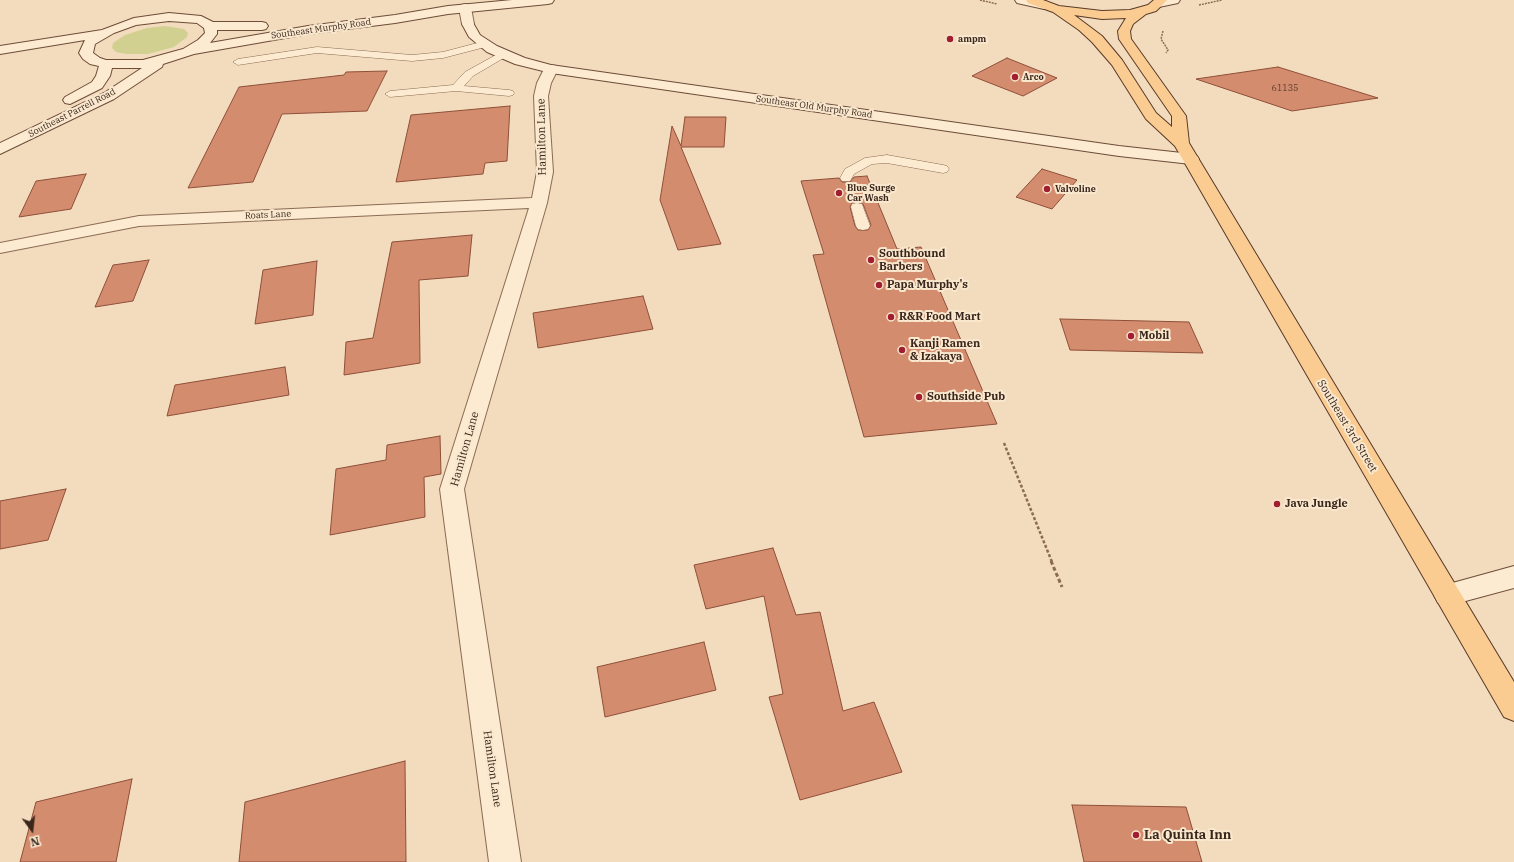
<!DOCTYPE html>
<html>
<head>
<meta charset="utf-8">
<style>
  body { margin:0 }
  #map { position:relative; width:1514px; height:862px; overflow:hidden; background:#f2dcbd; font-family:"IBM Plex Serif",serif }
  canvas { display:block }
  .north { position:absolute; left:12px; top:810px; width:40px; height:40px; -webkit-text-stroke:3px #f9e7ce; paint-order:stroke; rotate:165deg; font-size:11px; font-weight:700; line-height:16px; text-align:center; color:#3a261b }
  .north::after { content:''; display:block; margin:auto; width:14px; height:18px; background:#3a261b; clip-path:polygon(50% 0,100% 100%,50% 72%,0 100%) }
</style>
</head>
<body>
<div id="map">
<canvas width="1514" height="862"></canvas>
<div class="north">N</div>
</div>
<script>
const context = document.querySelector('canvas').getContext('2d');
context.lineJoin = 'round';
function fillPath(path, color) { context.fillStyle = color; context.fill(path, 'evenodd'); }
const poly = rows => new Path2D(rows.map(r => 'M' + r).join(''));
function trace(path, color, width, dash) { context.strokeStyle = color; context.lineWidth = width; context.lineCap = dash ? 'butt' : 'round'; context.setLineDash(dash || []); context.stroke(path); }
function label(font, color, halo, rows, align = 'center') {
  context.font = font + ' "IBM Plex Serif",serif'; context.lineWidth = 4; context.setLineDash([]); context.textBaseline = 'middle'; context.strokeStyle = halo; context.fillStyle = color; for (const [text, x, y, turn = 0] of rows) {
    context.save(); context.translate(x, y); context.rotate((+turn || 0) * Math.PI / 180); context.textAlign = isNaN(turn) ? turn : align; if (halo) context.strokeText(text, 0, 0); context.fillText(text, 0, 0); context.restore();
  }
}
fillPath(poly([
  [165,26,184,29,188,33,187,37,174,47,148,54,126,54,116,52,112,48,113,43,125,35,147,28]
]), '#d1d090');
const building = poly([
  [1007,58,1057,78,1023,96,972,76,1007,58],
  [1278,67,1378,98,1292,111,1196,79,1278,67],
  [387,71,367,111,282,114,253,182,188,188,239,87,344,75,346,72,387,71],
  [510,106,507,161,485,163,483,174,396,182,411,115,510,106],
  [685,117,726,117,724,147,681,147,721,244,678,250,660,200,672,126,681,146,685,117],
  [1042,169,1077,180,1052,209,1016,197,1042,169],
  [86,174,71,209,19,217,36,181,86,174],
  [867,176,897,249,921,247,997,424,864,437,813,255,824,254,801,181,839,178,842,182,850,182,854,177,867,176],
  [857,202,863,204,871,225,868,230,858,230,855,226,850,207,852,203,857,202],
  [472,235,468,276,419,280,420,363,344,375,346,342,373,338,392,242,472,235],
  [149,260,133,301,95,307,113,265,149,260],
  [317,261,313,315,255,324,263,270,317,261],
  [643,296,653,329,538,348,533,313,643,296],
  [1060,319,1189,322,1203,353,1070,350,1060,319],
  [285,367,289,395,167,416,175,385,285,367],
  [440,436,441,474,424,477,425,517,330,535,336,469,386,460,387,445,440,436],
  [66,489,48,540,0,549,0,501,66,489],
  [773,548,796,615,820,612,843,711,874,702,902,772,800,800,769,697,783,694,764,596,706,609,694,565,773,548],
  [704,642,716,690,605,717,597,667,704,642],
  [405,761,406,862,239,862,245,802,405,761],
  [132,779,116,862,20,862,36,802,132,779],
  [1072,805,1186,807,1202,862,1084,862,1072,805]
]);
fillPath(building, '#d48c6f');
trace(building, '#8e4f38', 1);
const lane = poly([
  [485,41,489,42,490,44,489,46,443,58,412,61,317,53,238,65,233,62,238,59,317,47,412,55,443,52,485,41],
  [503,51,508,54,507,56,473,76,464,86,509,90,513,91,514,93,513,95,509,96,456,91,390,97,385,94,390,91,453,85,465,72,503,51],
  [887,155,943,165,947,166,949,169,947,172,943,173,887,163,872,164,854,174,850,181,842,181,840,178,845,169,865,158,887,155],
  [857,203,862,204,863,207,870,226,868,229,863,230,858,229,856,226,851,207,852,204,857,203]
]);
const street = poly([
  [465,4,469,5,471,8,474,24,472,27,468,28,464,27,462,24,459,8,461,5,465,4],
  [551,65,556,66,558,69,551,83,548,96,553,172,547,203,464,489,521,862,489,862,440,489,529,208,139,226,0,253,0,243,139,216,532,198,537,172,534,96,537,83,544,69,546,66,551,65]
]);
const secondary = poly([
  [512,0,554,0,552,3,548,4,448,14,395,23,308,34,194,54,163,64,162,67,114,99,0,154,0,143,104,93,142,68,112,68,110,76,102,88,70,104,65,103,63,100,65,97,92,82,96,76,99,66,90,64,83,59,79,53,85,40,0,54,0,46,102,30,134,18,169,13,201,16,213,22,262,22,266,23,268,26,266,29,262,30,217,30,217,34,210,43,308,26,395,15,448,6,512,0],
  [169,21,197,23,204,28,205,33,198,40,183,49,143,60,106,60,100,58,93,53,95,44,114,33,136,25,169,21],
  [1015,0,1038,0,1048,2,1050,5,1048,8,1044,9,1017,3,1015,0],
  [1155,0,1180,0,1178,3,1159,7,1155,6,1153,3,1155,0],
  [468,20,472,21,480,35,497,46,525,58,551,65,1119,146,1191,154,1197,156,1199,159,1197,162,1191,164,1119,156,551,73,515,64,487,52,469,37,462,24,464,21,468,20],
  [1514,566,1514,588,1447,606,1438,603,1434,595,1438,587,1514,566]
]);
const primary = poly([
  [1026,0,1043,0,1059,6,1102,11,1130,10,1148,5,1154,0,1167,0,1156,11,1146,14,1133,24,1130,31,1131,39,1186,116,1189,143,1514,682,1514,721,1504,717,1175,146,1146,119,1112,65,1092,42,1079,30,1053,12,1028,3,1026,0],
  [1074,15,1102,19,1126,18,1118,31,1119,39,1172,116,1172,127,1156,113,1122,60,1102,36,1074,15]
]);
trace(lane, '#8c6b54', 1);
trace(street, '#8c6b54', 2);
trace(secondary, '#6e4c38', 2);
trace(primary, '#593a29', 2);
trace(poly([
  [980,0,997,4],
  [1199,5,1222,0],
  [1163,31,1161,39,1168,50,1166,53]
]), '#8c6b54', 1.5, [2, 1]);
trace(poly([
  [1004,443,1052,562]
]), '#8c6b54', 2.5, [3, 2]);
trace(poly([
  [1051,561,1062,587]
]), '#8c6b54', 3, [4, 2.5]);
fillPath(lane, '#fcead1');
fillPath(street, '#fcead1');
fillPath(secondary, '#fcead1');
fillPath(primary, '#facc91');
for (const [x, y, r, color] of [
  [950,39,4,"#a11e30"],
  [1015,77,4,"#a11e30"],
  [1047,189,4,"#a11e30"],
  [839,193,4,"#a11e30"],
  [871,260,4,"#a11e30"],
  [879,285,4,"#a11e30"],
  [891,317,4,"#a11e30"],
  [1131,336,4,"#a11e30"],
  [902,350,4,"#a11e30"],
  [919,397,4,"#a11e30"],
  [1277,504,4,"#a11e30"],
  [1136,835,4,"#a11e30"]
]) { const dot = new Path2D(); dot.arc(x, y, r, 0, 2 * Math.PI); context.fillStyle = color; context.fill(dot); trace(dot, '#f9e7ce', 1.5); }
label('9px', '#3a261b', '#f9e7ce', [
  ["Southeast Murphy Road",321,29,-8],
  ["Southeast Old Murphy Road",814,107,8],
  ["Southeast Parrell Road",72,113,-27],
  ["Roats Lane",268,215,-3]
]);
label('bold 9px', '#3a261b', '#f9e7ce', [
  ["ampm",958,39],
  ["Arco",1023,77],
  ["Blue Surge",847,188],
  ["Car Wash",847,198],
  ["Valvoline",1055,189]
], 'left');
label('9px', '#604030', null, [
  ["61135",1285,88]
]);
label('11px', '#3a261b', '#f9e7ce', [
  ["Hamilton Lane",542,137,-91],
  ["Southeast 3rd Street",1347,426,59],
  ["Hamilton Lane",465,449,-74],
  ["Hamilton Lane",492,769,82]
]);
label('bold 11px', '#3a261b', '#f9e7ce', [
  ["Southbound",879,254],
  ["Barbers",879,267],
  ["Papa Murphy's",887,285],
  ["R&R Food Mart",899,317],
  ["Mobil",1139,336],
  ["Kanji Ramen",910,344],
  ["& Izakaya",910,357],
  ["Southside Pub",927,397],
  ["Java Jungle",1285,504]
], 'left');
label('bold 13px', '#3a261b', '#f9e7ce', [
  ["La Quinta Inn",1144,835]
], 'left');
</script>
</body>
</html>
